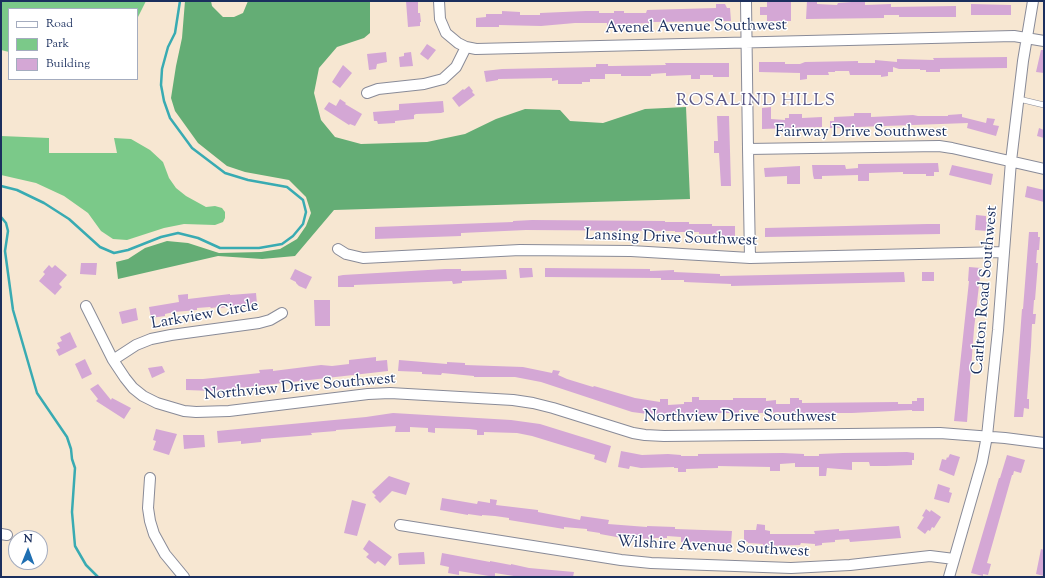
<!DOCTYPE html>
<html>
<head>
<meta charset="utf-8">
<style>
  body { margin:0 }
  #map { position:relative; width:1045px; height:578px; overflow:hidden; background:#f7e7d2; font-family:"Sorts Mill Goudy",serif }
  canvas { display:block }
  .frame { position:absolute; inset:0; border:2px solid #1b2f5e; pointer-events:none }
  .legend { position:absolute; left:8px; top:8px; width:130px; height:72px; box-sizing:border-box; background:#fff; border:1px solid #a4acbf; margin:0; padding:5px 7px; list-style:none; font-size:12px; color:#1b2f5e }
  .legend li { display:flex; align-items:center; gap:8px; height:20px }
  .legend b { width:20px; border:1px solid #a4acbf }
  .north { position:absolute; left:8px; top:530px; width:40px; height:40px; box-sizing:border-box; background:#fff; border:1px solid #a4acbf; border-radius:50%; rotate:1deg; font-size:11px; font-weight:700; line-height:16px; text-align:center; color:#1b2f5e }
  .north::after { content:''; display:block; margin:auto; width:14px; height:18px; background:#1f6fb2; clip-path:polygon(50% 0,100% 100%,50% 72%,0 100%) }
</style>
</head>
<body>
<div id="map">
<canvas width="1045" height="578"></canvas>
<div class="frame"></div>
<ul class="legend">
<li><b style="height:5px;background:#fff"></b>Road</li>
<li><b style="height:11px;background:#7bc989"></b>Park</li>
<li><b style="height:11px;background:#d4a7d5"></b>Building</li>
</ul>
<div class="north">N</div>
</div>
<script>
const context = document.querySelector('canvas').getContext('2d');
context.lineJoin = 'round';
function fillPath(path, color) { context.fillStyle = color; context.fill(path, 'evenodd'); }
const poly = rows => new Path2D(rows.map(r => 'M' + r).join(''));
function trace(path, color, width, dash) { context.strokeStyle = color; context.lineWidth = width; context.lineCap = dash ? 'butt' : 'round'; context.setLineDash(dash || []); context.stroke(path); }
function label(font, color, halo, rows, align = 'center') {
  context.font = font + ' "Sorts Mill Goudy",serif'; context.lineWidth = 3; context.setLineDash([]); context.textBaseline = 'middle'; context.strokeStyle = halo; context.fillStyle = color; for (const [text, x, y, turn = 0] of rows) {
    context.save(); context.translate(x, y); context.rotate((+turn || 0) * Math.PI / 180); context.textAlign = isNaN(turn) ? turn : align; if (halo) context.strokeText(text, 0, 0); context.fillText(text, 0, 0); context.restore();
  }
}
fillPath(poly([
  [1,1,146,1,137,19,137,9,9,9,9,52,1,50],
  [1,136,49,138,49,153,117,153,114,138,131,139,150,150,163,162,169,178,176,188,186,196,206,207,215,206,222,208,225,212,225,218,223,222,215,225,184,224,164,228,127,240,113,239,101,231,88,213,64,196,36,183,1,175]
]), '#7bc989');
fillPath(poly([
  [185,1,211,1,212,6,223,17,234,17,243,13,248,1,370,1,370,33,364,38,337,47,319,68,314,93,321,120,335,137,361,144,427,142,465,134,496,119,525,109,560,110,570,121,603,123,645,109,686,107,690,199,334,210,295,256,262,259,218,256,118,279,116,262,128,259,145,248,167,241,188,243,219,253,261,252,280,249,297,239,306,226,311,213,306,197,289,180,245,172,227,166,198,143,175,111,171,98,176,66,182,38]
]), '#64ad75');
trace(poly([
  [1,186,17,190,44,203,69,219,100,247,114,253,128,250,161,237,178,233,198,238,220,248,259,248,282,244,293,236,303,224,306,212,303,200,287,187,248,180,225,173,192,148,170,118,164,101,161,85,162,69,168,47,175,33,180,1],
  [1,217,6,223,8,231,5,251,13,310,37,393,67,437,71,449,72,459,75,468,72,512,75,546,86,565,98,577]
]), '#39abb2', 2.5);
fillPath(poly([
  [406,1,418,1,418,13,420,13,421,22,420,22,420,26,408,27],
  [807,1,817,1,817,4,837,5,838,3,865,1,865,5,891,4,891,7,956,6,956,17,899,17,899,15,884,15,884,18,806,19],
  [767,2,791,2,791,21,767,21,767,15,760,15,760,7,767,7],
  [716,4,725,4,727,8,730,8,731,21,652,22,652,23,616,24,616,26,607,26,607,23,575,23,541,26,499,25,499,27,476,27,476,18,486,17,486,14,502,14,502,11,520,12,520,15,540,15,540,13,586,11,599,11,599,13,614,13,614,11,624,11,624,13,646,13,647,10,716,8],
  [971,4,1011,5,1011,15,971,15],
  [427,44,436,50,428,60,420,54],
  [1041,50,1044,50,1044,73,1036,72],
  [386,52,387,62,377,64,376,69,369,70,367,54],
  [411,52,413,66,400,67,399,57,404,56,404,53],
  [1007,57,1007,68,940,69,940,72,926,72,926,70,920,70,920,69,899,69,893,67,893,72,888,72,888,76,881,77,881,75,850,75,849,71,835,71,835,72,828,72,829,75,807,75,807,79,800,80,800,73,759,72,759,62,785,62,785,64,800,64,805,62,858,61,858,63,875,63,875,60,897,62,897,59,934,60,933,58],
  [665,63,729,63,729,77,713,77,713,75,700,75,700,79,691,79,691,75,666,76,666,73,651,74,651,76,621,76,621,74,605,74,605,79,590,79,590,82,582,82,582,84,558,84,558,80,552,81,552,78,498,79,498,80,486,82,484,71,502,69,596,67,596,64,608,64,608,66,612,66,666,65],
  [343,65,352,73,340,88,332,82],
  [469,86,473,91,472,92,475,95,459,107,452,98,463,89,464,90],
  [340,99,346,103,345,104,362,114,355,126,350,124,349,125,324,109,329,102,336,106],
  [443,101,444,112,441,113,416,114,414,115,414,119,395,121,395,123,378,124,377,121,374,121,373,112,399,110,399,104],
  [771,107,771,119,785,120,785,118,789,118,789,114,802,114,802,118,822,117,822,127,762,129,762,108],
  [854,113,871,113,871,117,913,115,918,116,948,116,948,115,962,114,962,117,986,123,987,118,995,119,993,125,999,126,996,136,967,128,968,123,830,128,830,121,834,121,834,117,854,116],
  [717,116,729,116,731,186,721,186,719,153,714,153,714,141,718,141],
  [1039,128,1044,130,1044,138,1037,136],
  [938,163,939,172,934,172,934,176,926,176,926,174,903,174,903,172,869,173,869,181,858,181,858,175,822,176,822,179,814,179,813,175,812,165,845,165,846,169,858,168,858,164],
  [952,165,993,174,991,185,949,175],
  [800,166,800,184,787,184,787,176,765,177,764,168],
  [1027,186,1044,190,1044,202,1025,197],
  [976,215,986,216,986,222,988,222,987,231,975,230],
  [532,220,665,221,665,222,689,222,689,224,712,224,712,226,735,226,735,236,722,236,722,234,699,234,699,232,675,232,675,231,526,230,461,233,461,236,375,239,375,227,513,222,513,221],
  [927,224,940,224,940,234,765,237,765,228],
  [1029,232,1038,232,1038,237,1040,237,1039,250,1037,250,1036,263,1038,263,1035,300,1034,300,1033,314,1036,314,1035,324,1032,324,1031,346,1027,399,1029,399,1029,409,1024,408,1023,417,1014,417,1022,309,1023,309],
  [81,263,97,263,96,275,80,274],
  [49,265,52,268,55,265,67,275,59,284,62,287,55,295,39,281,45,274,43,272],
  [969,267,981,268,974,329,967,422,954,421,969,281,968,281],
  [519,268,532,268,533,277,520,278],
  [545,268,650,269,650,271,674,270,674,272,720,274,720,276,904,272,905,282,731,286,731,284,684,282,684,280,661,280,661,278,545,277],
  [295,269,312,277,306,289,299,286,296,283,296,282,290,279],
  [445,269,461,269,461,271,506,270,507,279,462,281,462,283,453,284,452,281,354,285,354,287,338,287,338,276,343,275],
  [922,272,934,272,934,281,922,281],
  [256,293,257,304,219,308,219,307,211,308,210,307,197,308,197,310,174,312,165,314,165,316,151,318,149,307,179,302,178,295,188,294,188,299,230,294,230,295],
  [314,300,330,300,330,326,315,326],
  [136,308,138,320,122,324,119,312],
  [70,332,77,347,59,356,56,350,60,348,57,343,62,341,60,337],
  [376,357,376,361,387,360,388,371,213,391,186,390,186,379,203,379,260,373,259,370,273,369,273,371,321,365,332,366,349,364,349,360],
  [85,359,92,374,82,379,75,364],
  [399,360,447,364,447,362,465,363,465,365,523,367,552,373,553,370,560,371,558,375,567,379,593,387,594,386,635,398,660,402,660,399,668,399,668,405,684,404,684,402,692,402,692,397,699,397,699,400,733,400,733,398,766,398,766,401,776,400,776,404,790,404,790,398,799,398,799,400,802,400,802,403,898,402,898,404,912,404,912,401,917,401,917,398,924,398,924,411,912,411,912,410,852,413,790,413,790,412,758,413,758,410,739,410,739,413,702,413,702,414,655,415,632,412,541,382,515,377,474,377,474,376,442,373,441,375,422,374,422,372,398,371],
  [162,366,165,372,152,378,148,368],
  [98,384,111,400,112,398,131,408,124,419,96,401,98,399,90,389],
  [393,413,511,420,540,424,611,446,606,463,594,459,595,455,591,454,532,436,517,433,484,432,484,435,477,435,477,430,469,429,435,428,435,433,428,432,428,428,410,427,410,432,395,432,396,426,336,430,336,431,311,433,312,435,261,439,261,442,241,444,241,441,218,443,217,431,366,417],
  [156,429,177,434,169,455,153,450,156,441,153,440],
  [183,435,204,435,205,447,184,449],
  [621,451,642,455,668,454,681,455,681,456,698,456,698,454,783,453,804,454,804,456,819,456,819,454,843,453,907,452,914,453,914,460,912,460,912,465,886,466,870,466,869,462,852,462,852,470,827,468,826,476,819,476,819,467,795,467,795,463,780,464,780,471,770,471,770,467,718,466,718,468,686,469,686,472,678,472,678,468,674,468,674,467,641,468,630,466,629,469,618,467],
  [950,454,960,457,954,476,939,470,942,459,946,460,947,457,948,458],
  [1007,455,1025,460,1021,473,1014,471,1013,475,1012,475,987,563,991,564,988,575,983,574,983,576,971,573,999,478,1000,478],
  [389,476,410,483,406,495,392,491,380,503,374,497,376,496,372,492],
  [938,484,950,488,949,492,952,493,949,503,934,499],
  [442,498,477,504,478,501,490,503,490,499,497,500,496,505,538,510,538,512,580,520,581,516,609,520,608,524,647,527,647,526,675,527,675,529,732,531,731,544,681,542,681,537,667,536,667,538,653,538,653,539,629,538,628,540,622,540,622,538,600,534,600,533,587,531,587,529,564,527,564,529,509,520,509,518,495,516,482,515,482,516,468,514,468,515,440,510],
  [352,500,366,504,357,536,344,533],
  [926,509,930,512,931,510,941,517,934,528,932,527,930,531,928,530,925,534,917,528,924,517,922,516],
  [757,524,765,525,765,530,770,531,770,534,815,534,814,531,839,529,839,531,899,526,901,538,850,542,849,539,835,540,835,542,822,543,822,545,815,546,815,544,801,543,800,545,763,546,763,544,748,543,748,542,744,541,744,530,756,530],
  [369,540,392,557,385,566,378,561,375,564,366,557,369,554,363,549],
  [1041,549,1044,550,1044,576,1036,574],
  [424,552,425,564,399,565,398,554,400,553],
  [442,553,490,562,490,561,511,565,511,564,529,568,574,572,573,577,520,577,495,573,495,577,459,571,459,575,448,573,449,567,440,565]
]), '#d4a7d5');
const service = poly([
  [1019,99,1044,105]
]);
const minor = poly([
  [439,1,440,19,446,33,458,43,466,47,476,49,1014,36,1044,41],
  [746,1,748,149,750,258],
  [367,93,378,89,424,84,443,79,456,67,466,47],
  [748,149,939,146,952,148,1044,169],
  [338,249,346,254,363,258,520,250,631,251,750,258,1004,252],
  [86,306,113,360,125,378,133,388,143,396,157,403,184,411,196,412,229,411,368,394,390,393,513,400,533,403,553,408,633,433,645,435,664,436,940,433,1005,438,1044,443],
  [113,360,136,345,151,339,171,335,259,323,270,320,282,313],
  [150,478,148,508,150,521,154,534,165,554,184,577],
  [400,525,621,560,651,563,791,568,850,565,930,556,954,559],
  [1,534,7,535],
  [949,577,982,462,987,436,998,330,1011,161,1023,61,1033,1]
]);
trace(service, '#898b98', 6);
trace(minor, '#898b98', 12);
trace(service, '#fff', 5);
trace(minor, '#fff', 10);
label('16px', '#1b2f5e', '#fff', [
  ["Avenel Avenue Southwest",696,28,-1],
  ["Fairway Drive Southwest",861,133],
  ["Lansing Drive Southwest",671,239,2],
  ["Carlton Road Southwest",986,290,-85],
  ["Larkview Circle",205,316,-10],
  ["Northview Drive Southwest",300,388,-5],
  ["Northview Drive Southwest",740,418],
  ["Wilshire Avenue Southwest",713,548,3]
]);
context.letterSpacing = '1px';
label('17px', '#5c5988', '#fff', [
  ["ROSALIND HILLS",756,102]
]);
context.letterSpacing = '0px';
</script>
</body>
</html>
